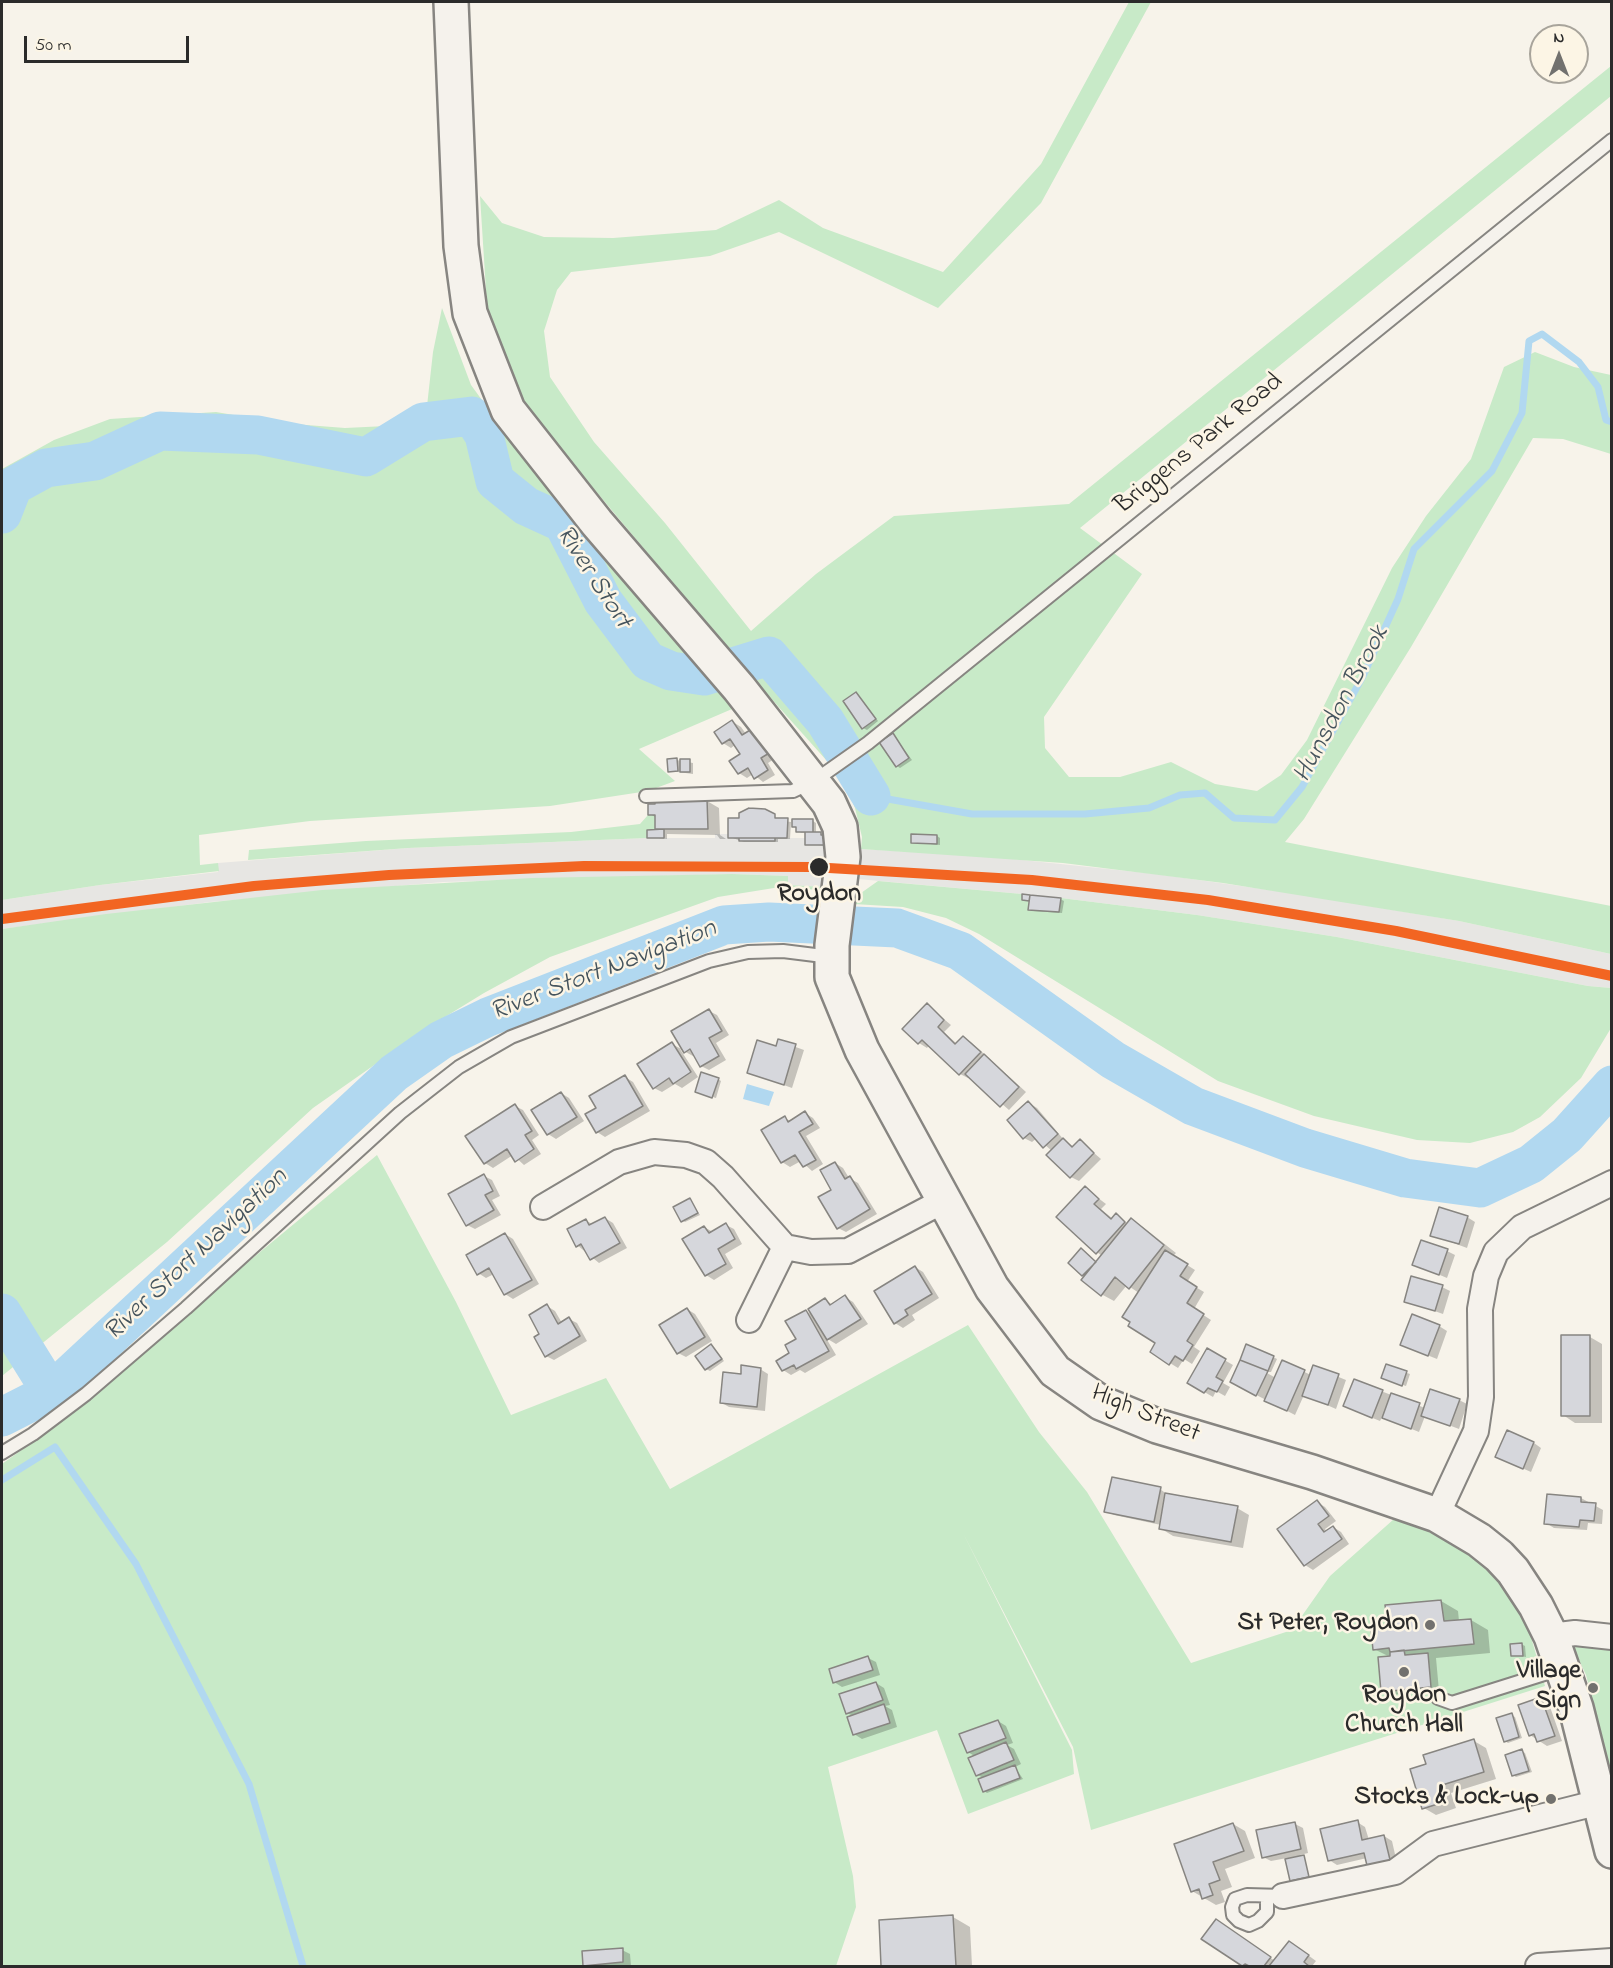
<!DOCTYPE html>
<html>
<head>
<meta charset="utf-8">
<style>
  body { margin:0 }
  #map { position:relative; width:1613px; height:1968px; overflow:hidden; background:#f7f3ea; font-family:"Indie Flower",sans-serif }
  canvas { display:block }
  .frame { position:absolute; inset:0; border:3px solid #2b2b2b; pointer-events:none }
  .north { position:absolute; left:1529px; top:24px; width:60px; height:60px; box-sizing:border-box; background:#fcf5e5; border:2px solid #a8a49b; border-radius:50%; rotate:0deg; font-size:16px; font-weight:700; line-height:24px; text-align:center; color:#2b2b2b }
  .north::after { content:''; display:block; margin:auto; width:21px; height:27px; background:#72716e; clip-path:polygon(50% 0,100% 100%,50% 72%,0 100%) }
  .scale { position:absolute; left:24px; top:36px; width:165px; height:27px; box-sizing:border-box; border:3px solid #2b2b2b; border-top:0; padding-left:8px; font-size:18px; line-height:21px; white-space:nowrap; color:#2b2b2b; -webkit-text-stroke:4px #fcf5e5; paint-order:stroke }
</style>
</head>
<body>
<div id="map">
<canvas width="1613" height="1968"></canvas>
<div class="frame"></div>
<div class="north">N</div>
<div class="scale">50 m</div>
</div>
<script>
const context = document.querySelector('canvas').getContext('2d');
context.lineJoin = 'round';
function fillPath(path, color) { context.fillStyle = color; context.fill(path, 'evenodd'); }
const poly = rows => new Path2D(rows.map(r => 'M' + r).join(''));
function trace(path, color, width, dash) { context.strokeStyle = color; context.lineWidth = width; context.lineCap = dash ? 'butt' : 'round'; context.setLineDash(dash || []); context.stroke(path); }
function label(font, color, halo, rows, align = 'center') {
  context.font = font + ' "Indie Flower",sans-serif'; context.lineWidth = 5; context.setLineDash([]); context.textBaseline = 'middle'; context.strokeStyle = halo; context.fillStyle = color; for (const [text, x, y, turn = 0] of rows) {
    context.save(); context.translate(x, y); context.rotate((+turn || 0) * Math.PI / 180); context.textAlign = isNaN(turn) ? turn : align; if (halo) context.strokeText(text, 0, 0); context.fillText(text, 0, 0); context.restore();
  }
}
fillPath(poly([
  [655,829,664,829,665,838,715,838,715,834,728,834,729,838,805,838,827,847,825,887,787,885,788,876,732,874,443,882,210,902,2,929,2,900,100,885,218,872,218,863,408,848,647,838,647,830],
  [861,849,984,856,1156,874,1298,894,1459,921,1611,954,1611,988,1588,986,1337,937,1197,915,1061,898,1059,912,1028,910,1022,900,1022,894,858,879]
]), '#e7e6e3');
fillPath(poly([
  [1129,2,1151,2,1041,203,938,308,779,232,710,256,571,272,557,290,544,331,550,377,594,442,665,523,751,631,816,574,894,516,1069,504,1611,66,1611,96,1080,528,1142,574,1044,717,1045,748,1069,777,1120,777,1171,762,1215,784,1257,791,1281,775,1307,740,1392,568,1426,516,1471,459,1504,367,1535,352,1574,367,1611,375,1611,454,1563,439,1533,438,1411,647,1304,819,1285,842,1611,906,1611,954,1459,921,1223,883,1063,863,861,849,862,837,855,808,848,791,827,761,743,667,527,409,501,355,487,306,480,196,502,223,544,237,613,238,716,230,779,200,823,228,943,272,1041,164],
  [442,308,471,385,511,440,746,703,639,749,675,781,648,791,550,806,310,821,199,835,200,865,218,863,219,871,100,885,2,900,2,469,54,440,110,419,216,412,281,423,345,428,407,425,426,415,433,352],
  [648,815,655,815,655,829,647,830,647,838,408,848,248,860,249,850,366,841,571,832,640,824],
  [732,874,788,876,788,885,825,887,825,890,774,888,718,897,550,957,484,993,427,1028,313,1108,167,1242,2,1376,2,929,106,914,322,890,532,878],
  [878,881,1022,894,1022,900,1029,901,1029,910,1059,912,1061,898,1197,915,1337,937,1588,986,1611,988,1611,1028,1581,1078,1540,1117,1513,1132,1470,1143,1417,1140,1314,1116,1218,1081,979,934,946,918,903,907,854,904,861,893],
  [377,1155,456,1302,511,1415,606,1378,670,1489,968,1325,1039,1432,1087,1492,1191,1663,1292,1630,1330,1576,1394,1519,1435,1530,1466,1545,1497,1574,1519,1606,1529,1630,1545,1686,1091,1830,1073,1747,963,1533,1072,1750,1074,1774,968,1814,937,1730,828,1767,853,1876,856,1907,836,1966,2,1966,2,1464,88,1402,236,1272],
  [1611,1644,1611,1773,1586,1675,1572,1645]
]), '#c8eac8');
fillPath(poly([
  [747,1084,774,1092,769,1106,743,1099]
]), '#b1d8f0');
fillPath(poly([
  [857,694,878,721,867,730,863,728],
  [733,722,741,727,746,734,783,753,768,763,775,775,763,782,753,774,747,778,739,773,742,755,735,745,731,748,723,743],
  [893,735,912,760,900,768,897,766],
  [676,760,693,763,693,774,670,771],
  [707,801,719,808,720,835,726,839,720,839,717,835,667,834,667,839,649,837,661,831,657,828,657,818,650,814],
  [771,813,778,820,791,822,790,839,778,839,778,842,744,842,730,837],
  [813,821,816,823,816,833,824,835,828,846,807,844,807,833,801,833,794,826],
  [937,836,940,838,940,845,912,842],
  [1024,896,1060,899,1064,901,1062,913,1033,911,1030,909,1031,902,1023,899],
  [927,1005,951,1025,944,1032,957,1044,963,1038,971,1042,1026,1092,1009,1110,970,1076,968,1078,960,1074,929,1045,927,1048,919,1043,904,1029],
  [709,1011,717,1015,729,1035,716,1043,726,1060,709,1070,701,1066,695,1055,693,1056,680,1049,698,1077,682,1088,675,1084,662,1092,654,1088,672,1044,685,1051],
  [779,1041,804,1050,792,1088,748,1072,777,1047],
  [625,1077,633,1082,650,1111,605,1137,597,1132],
  [718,1079,721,1081,716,1098,700,1093],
  [561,1093,569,1098,584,1121,556,1139,548,1134],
  [1029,1103,1037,1108,1064,1140,1074,1147,1080,1141,1101,1159,1079,1181,1071,1177,1052,1151,1037,1138,1032,1142,1024,1138],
  [515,1106,523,1110,539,1135,532,1140,541,1154,524,1165,513,1155,493,1168,485,1163],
  [805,1113,813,1118,820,1128,806,1136,823,1164,812,1171,801,1161,790,1167,782,1162,763,1130,785,1118,792,1122],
  [835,1163,843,1168,849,1178,858,1183,877,1214,846,1232,838,1228,833,1190],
  [484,1176,492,1180,500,1196,492,1200,501,1215,475,1229,467,1225],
  [1085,1188,1106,1204,1101,1209,1113,1219,1116,1215,1128,1224,1131,1220,1143,1227,1176,1253,1173,1256,1195,1270,1187,1282,1204,1292,1194,1309,1211,1320,1194,1347,1200,1351,1192,1364,1184,1359,1178,1368,1152,1352,1157,1343,1132,1321,1139,1293,1127,1285,1114,1301,1101,1294,1070,1263,1096,1263,1102,1256,1097,1252],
  [690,1200,700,1215,685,1222,682,1220],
  [1467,1217,1475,1222,1467,1248,1432,1235],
  [605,1218,613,1223,627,1248,599,1263,577,1245,586,1220,593,1225],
  [726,1225,734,1229,742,1244,725,1254,733,1268,714,1280,706,1275,704,1227,713,1232],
  [505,1234,513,1239,539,1284,513,1299,505,1294,494,1274,486,1278,478,1273],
  [1447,1251,1455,1255,1447,1278,1414,1264],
  [915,1267,923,1272,939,1298,912,1315,915,1320,903,1328,895,1323],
  [1442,1287,1450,1291,1443,1314,1406,1301],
  [845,1297,853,1302,868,1324,836,1344,826,1338,836,1355,805,1373,800,1370,791,1375,783,1370,798,1340,806,1311,814,1316,825,1300,833,1305],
  [547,1306,555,1311,562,1323,569,1319,577,1323,587,1341,554,1360,546,1356,541,1334],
  [687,1309,695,1314,712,1341,686,1357,678,1353],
  [1439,1326,1447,1331,1437,1359,1402,1345],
  [1590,1337,1602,1344,1602,1423,1575,1423,1563,1415],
  [712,1346,724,1361,710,1371,706,1369],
  [1207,1350,1233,1365,1223,1383,1230,1387,1225,1396,1216,1391,1213,1397,1189,1383],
  [1273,1357,1277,1359,1271,1372,1265,1372,1276,1378,1283,1362,1311,1375,1314,1367,1346,1380,1336,1409,1304,1395,1295,1415,1239,1386],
  [1387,1366,1410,1374,1406,1386,1387,1380],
  [760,1369,768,1374,765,1411,729,1407,722,1403,742,1376],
  [1355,1381,1425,1408,1459,1400,1467,1404,1459,1429,1425,1416,1419,1432,1382,1417,1380,1421,1353,1410],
  [1534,1443,1541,1448,1531,1472,1497,1457],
  [1160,1489,1168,1495,1237,1508,1249,1515,1243,1548,1173,1536,1160,1528,1161,1525,1114,1515,1106,1511],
  [1581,1498,1603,1510,1602,1524,1588,1523,1587,1530,1554,1528,1546,1523],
  [1317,1502,1325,1507,1336,1521,1325,1529,1327,1532,1333,1527,1341,1532,1349,1544,1313,1570,1305,1565,1279,1529],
  [1441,1601,1458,1611,1459,1621,1471,1620,1488,1630,1490,1653,1436,1658,1439,1691,1390,1695,1382,1691,1390,1657,1374,1649,1389,1630],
  [1521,1644,1525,1646,1526,1657,1513,1655],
  [868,1658,876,1662,880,1675,842,1687,834,1682],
  [876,1683,884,1688,890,1705,885,1706,892,1710,897,1727,862,1739,854,1734,853,1716,847,1713],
  [1541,1699,1549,1704,1562,1741,1547,1746,1530,1735],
  [1511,1715,1515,1717,1522,1738,1508,1743,1505,1741],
  [998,1721,1006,1726,1013,1743,1007,1745,1014,1749,1021,1764,1015,1767,1023,1779,987,1793,984,1791,984,1779,977,1774,976,1757,968,1752],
  [1474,1741,1486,1748,1496,1779,1451,1793,1456,1808,1436,1815,1424,1808,1428,1765],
  [1522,1751,1525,1753,1532,1772,1516,1777,1513,1775],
  [1357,1822,1365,1827,1369,1840,1384,1836,1392,1841,1399,1872,1367,1858,1337,1865,1329,1860],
  [1233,1824,1245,1831,1255,1858,1225,1869,1232,1887,1221,1891,1225,1902,1216,1905,1192,1891],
  [1295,1824,1303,1828,1308,1853,1300,1855,1304,1857,1308,1879,1295,1882,1292,1880,1287,1858,1271,1861,1263,1857],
  [953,1917,970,1927,972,1966,883,1966,880,1921],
  [1224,1925,1275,1961,1297,1947,1316,1961,1312,1966,1245,1966,1204,1939],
  [622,1950,630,1954,631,1966,585,1965]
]), '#0003');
trace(poly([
  [871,796,972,814,1085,814,1149,808,1180,795,1205,793,1234,818,1275,820,1302,787,1363,676,1398,599,1414,549,1492,471,1522,413,1529,341,1542,334,1579,362,1598,387,1606,420,1612,422],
  [2,1480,55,1447,136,1564,249,1784,303,1966]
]), '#b1d8f0', 7);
trace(poly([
  [2,514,13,486,46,468,95,461,160,431,258,435,366,457,423,422,472,416,484,435,495,481,526,506,563,523,603,601,648,661,671,671,704,676,769,656,825,721,871,796],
  [2,1313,51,1392],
  [2,1417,51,1392,394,1073,441,1040,488,1017,724,925,769,922,897,928,960,951,1113,1060,1193,1106,1305,1148,1405,1178,1480,1188,1531,1164,1567,1135,1612,1085]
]), '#b1d8f0', 39);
const building = poly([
  [856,692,876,719,862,729,843,701,856,692],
  [732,720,742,735,760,724,776,749,761,758,768,770,754,779,748,768,738,774,729,761,740,754,730,739,722,744,714,732,732,720],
  [893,733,909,758,896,767,879,742,893,733],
  [677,758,678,771,668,772,667,759,677,758],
  [680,759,690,759,690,772,680,772,680,759],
  [707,799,708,829,655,829,655,815,648,815,648,804,655,804,655,800,707,799],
  [749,808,765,809,775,814,775,818,788,818,787,838,728,838,728,818,739,818,739,813,749,808],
  [792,819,813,819,813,832,796,832,796,827,792,827,792,819],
  [664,829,664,838,647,838,647,830,664,829],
  [805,832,821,832,821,835,825,835,825,845,805,845,805,832],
  [911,834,937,835,937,844,911,843,911,834],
  [739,838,775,838,775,841,739,841,739,838],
  [1022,894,1030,895,1029,901,1022,900,1022,894],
  [1030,895,1061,898,1059,912,1028,910,1030,895],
  [927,1003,944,1020,938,1027,955,1044,963,1036,981,1052,959,1075,922,1040,918,1044,902,1029,927,1003],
  [709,1009,722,1031,709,1038,719,1056,700,1067,690,1049,684,1053,671,1031,709,1009],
  [778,1039,796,1044,784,1085,747,1073,757,1040,776,1046,778,1039],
  [672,1042,691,1072,673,1084,669,1078,653,1089,637,1064,672,1042],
  [984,1054,1019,1087,1000,1107,965,1074,984,1054],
  [701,1072,719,1078,712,1098,695,1092,701,1072],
  [625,1075,643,1106,596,1133,585,1114,596,1108,589,1096,625,1075],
  [561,1092,577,1117,547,1135,531,1110,561,1092],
  [1028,1101,1058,1134,1043,1148,1030,1133,1023,1139,1007,1120,1028,1101],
  [515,1104,532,1131,525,1135,534,1149,515,1162,507,1149,484,1164,465,1136,515,1104],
  [805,1111,813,1124,799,1132,816,1160,803,1167,795,1155,781,1163,761,1130,785,1116,788,1122,805,1111],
  [1063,1138,1072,1147,1080,1139,1094,1153,1070,1178,1046,1155,1063,1138],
  [835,1162,845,1179,850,1176,870,1209,837,1229,818,1197,831,1190,820,1170,835,1162],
  [484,1174,493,1191,485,1195,494,1210,466,1226,448,1194,484,1174],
  [1085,1186,1099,1199,1094,1204,1111,1219,1116,1213,1125,1222,1096,1254,1056,1217,1085,1186],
  [690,1198,698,1213,681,1222,673,1207,690,1198],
  [1439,1207,1468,1216,1459,1244,1430,1236,1439,1207],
  [605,1217,620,1243,590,1260,581,1244,576,1247,567,1229,586,1219,589,1225,605,1217],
  [1131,1218,1164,1245,1129,1289,1115,1277,1101,1296,1081,1280,1131,1218],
  [726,1223,735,1239,718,1249,726,1264,705,1276,682,1239,704,1226,709,1233,726,1223],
  [505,1233,532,1280,504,1295,489,1268,477,1275,466,1255,505,1233],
  [1421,1240,1448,1249,1439,1275,1412,1265,1421,1240],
  [1081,1248,1096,1262,1082,1276,1068,1263,1081,1248],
  [1165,1250,1188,1264,1180,1276,1197,1287,1187,1303,1204,1314,1187,1341,1193,1345,1183,1361,1175,1356,1169,1365,1150,1352,1155,1343,1128,1326,1130,1322,1122,1317,1165,1250],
  [915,1266,932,1294,905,1310,908,1315,894,1324,874,1291,915,1266],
  [1411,1276,1443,1285,1435,1311,1404,1302,1411,1276],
  [845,1295,861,1319,827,1340,808,1309,825,1298,830,1305,845,1295],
  [547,1304,558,1324,569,1317,580,1336,545,1357,534,1337,539,1334,529,1315,547,1304],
  [687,1308,705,1337,677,1354,659,1325,687,1308],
  [806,1310,829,1351,796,1369,794,1365,782,1371,776,1361,789,1353,785,1345,796,1339,785,1321,806,1310],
  [1412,1314,1440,1325,1428,1356,1400,1345,1412,1314],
  [1561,1335,1590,1335,1590,1416,1561,1416,1561,1335],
  [711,1344,722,1359,705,1370,695,1356,711,1344],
  [1246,1344,1274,1356,1268,1371,1240,1360,1246,1344],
  [1207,1348,1226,1359,1216,1377,1223,1381,1217,1392,1208,1388,1204,1393,1187,1383,1207,1348],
  [1240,1360,1268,1371,1256,1396,1230,1382,1240,1360],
  [1282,1360,1305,1370,1287,1411,1264,1401,1282,1360],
  [1386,1364,1407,1371,1402,1386,1381,1378,1386,1364],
  [741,1365,761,1368,757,1407,720,1403,723,1372,741,1374,741,1365],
  [1313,1365,1339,1374,1328,1405,1302,1396,1313,1365],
  [1354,1379,1383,1390,1372,1418,1343,1406,1354,1379],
  [1430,1389,1460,1399,1450,1426,1421,1416,1430,1389],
  [1391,1393,1420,1403,1411,1429,1382,1418,1391,1393],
  [1507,1430,1534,1442,1523,1469,1495,1457,1507,1430],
  [1112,1477,1161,1487,1154,1522,1104,1512,1112,1477],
  [1165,1493,1238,1506,1231,1542,1159,1529,1165,1493],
  [1547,1494,1581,1497,1581,1502,1596,1503,1594,1521,1580,1520,1579,1527,1544,1524,1547,1494],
  [1317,1500,1329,1516,1318,1524,1324,1532,1333,1526,1342,1539,1304,1566,1277,1529,1317,1500],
  [1441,1600,1444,1621,1471,1619,1474,1644,1390,1652,1389,1648,1373,1650,1371,1630,1388,1628,1385,1605,1441,1600],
  [1522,1643,1523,1656,1511,1656,1510,1644,1522,1643],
  [1404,1650,1405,1655,1428,1653,1431,1687,1381,1692,1378,1657,1390,1656,1390,1652,1404,1650],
  [868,1656,873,1670,833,1683,829,1669,868,1656],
  [876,1682,883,1700,846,1714,839,1694,876,1682],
  [1541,1697,1555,1736,1537,1742,1534,1734,1529,1736,1518,1705,1541,1697],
  [884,1704,890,1723,853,1735,847,1717,884,1704],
  [1512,1713,1519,1737,1504,1742,1496,1718,1512,1713],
  [998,1720,1006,1738,967,1753,959,1734,998,1720],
  [1474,1739,1484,1772,1439,1786,1444,1802,1422,1809,1410,1769,1426,1764,1423,1755,1474,1739],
  [1006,1742,1014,1760,976,1776,968,1758,1006,1742],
  [1522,1749,1529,1771,1512,1776,1505,1755,1522,1749],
  [1015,1765,1020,1778,983,1792,978,1779,1015,1765],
  [1358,1820,1362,1840,1384,1835,1392,1868,1369,1874,1364,1853,1328,1861,1320,1829,1358,1820],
  [1295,1822,1301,1849,1262,1858,1256,1830,1295,1822],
  [1233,1823,1244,1851,1213,1862,1220,1880,1209,1884,1213,1895,1202,1899,1199,1889,1191,1892,1174,1844,1233,1823],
  [1304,1855,1309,1877,1290,1881,1285,1859,1304,1855],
  [953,1915,956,1966,881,1966,879,1920,953,1915],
  [1216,1919,1271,1957,1264,1966,1249,1966,1245,1964,1242,1966,1201,1939,1216,1919],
  [1289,1941,1309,1955,1304,1962,1309,1966,1269,1966,1289,1941],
  [623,1948,623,1962,583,1966,582,1951,623,1948]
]);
fillPath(building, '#d6d7dc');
trace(building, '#878581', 1.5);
const lane = poly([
  [646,796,793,791,814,781,868,743,1612,140],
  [2,1453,33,1434,86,1394,186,1308,400,1113,459,1067,511,1037,709,961,748,952,783,951,831,957],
  [1438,1698,1452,1703,1560,1669],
  [1267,1896,1267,1912,1258,1921,1249,1925,1239,1921,1233,1915,1232,1907,1235,1899,1247,1895,1283,1896]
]);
const street = poly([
  [543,1207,619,1162,654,1152,686,1155,706,1162,723,1177,785,1247,811,1252,848,1251,943,1201],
  [749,1320,785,1247],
  [1437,1515,1476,1431,1481,1397,1480,1309,1486,1276,1496,1252,1522,1227,1612,1183],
  [1551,1636,1575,1633,1612,1637],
  [1283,1896,1395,1872,1433,1844,1600,1802],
  [1538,1966,1612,1961]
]);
const secondary = poly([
  [451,2,461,246,470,313,508,410,597,523,739,688,829,803,840,827,843,857,832,945,832,977,862,1050,992,1288,1055,1371,1101,1403,1157,1426,1312,1472,1437,1515,1479,1540,1499,1556,1513,1571,1536,1606,1551,1636,1576,1708,1612,1851]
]);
trace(lane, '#878581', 16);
trace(street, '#878581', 28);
trace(secondary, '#878581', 38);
trace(lane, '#f5f2ec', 12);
trace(street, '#f5f2ec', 24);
trace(secondary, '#f5f2ec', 33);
trace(poly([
  [2,919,254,886,389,875,584,866,812,867,1032,880,1208,900,1396,931,1612,976]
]), '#f26522', 10);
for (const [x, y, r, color] of [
  [819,867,10,"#2b2b2b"],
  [1430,1625,6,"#72716e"],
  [1404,1672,6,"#72716e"],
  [1593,1688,6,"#72716e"],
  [1551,1799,6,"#72716e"]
]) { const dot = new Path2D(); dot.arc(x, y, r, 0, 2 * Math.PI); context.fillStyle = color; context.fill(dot); trace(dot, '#fcf5e5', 2); }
label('26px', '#2b2b2b', '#fcf5e5', [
  ["Briggens Park Road",1200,445,-39],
  ["High Street",1145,1415,22]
]);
label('bold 26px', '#2b2b2b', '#fcf5e5', [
  ["Roydon",819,896]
]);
label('bold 26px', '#2b2b2b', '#fcf5e5', [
  ["St Peter, Roydon",1418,1625],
  ["Village",1581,1673],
  ["Sign",1581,1703],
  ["Roydon",1404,1697,"center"],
  ["Church Hall",1404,1727,"center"],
  ["Stocks & Lock-up",1539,1799]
], 'right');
label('italic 27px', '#45545d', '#fcf5e5', [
  ["River Stort",592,578,57],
  ["Hunsdon Brook",1343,705,-62],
  ["River Stort Navigation",604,972,-21],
  ["River Stort Navigation",197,1256,-43]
]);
</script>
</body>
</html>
